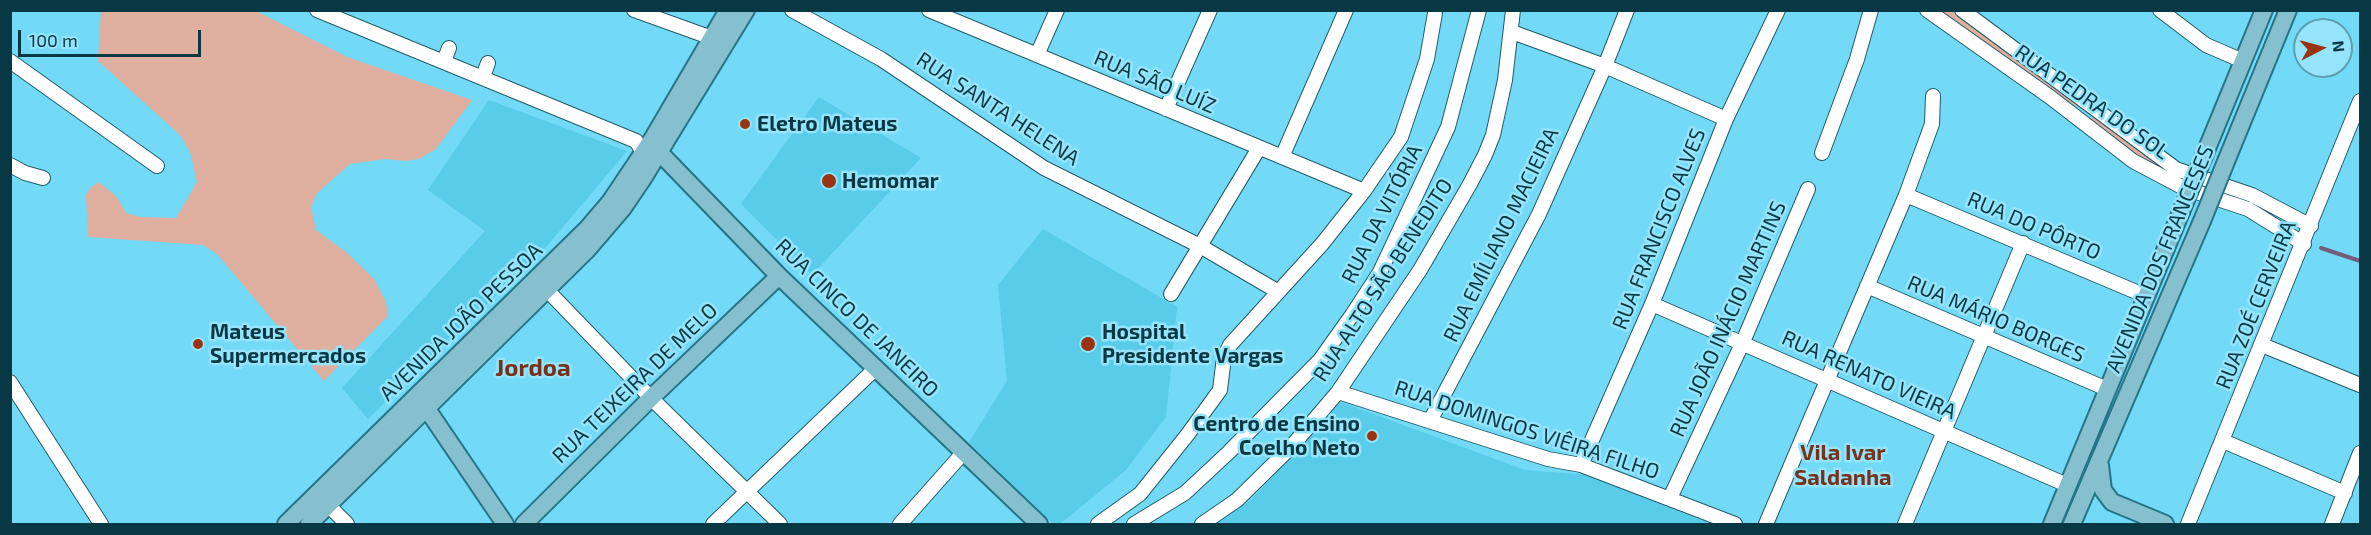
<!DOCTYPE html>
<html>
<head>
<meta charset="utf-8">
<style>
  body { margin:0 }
  #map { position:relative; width:2371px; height:535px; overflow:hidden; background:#72daf6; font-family:"Exo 2",sans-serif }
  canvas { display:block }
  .frame { position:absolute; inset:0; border:12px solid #083843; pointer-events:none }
  .north { position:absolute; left:2293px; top:18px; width:60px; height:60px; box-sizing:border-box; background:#95e4fb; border:2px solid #5d9fb1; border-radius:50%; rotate:84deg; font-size:16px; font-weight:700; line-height:24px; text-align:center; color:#083843 }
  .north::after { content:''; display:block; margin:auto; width:21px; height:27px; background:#9a330f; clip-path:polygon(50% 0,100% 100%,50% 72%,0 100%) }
  .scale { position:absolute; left:18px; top:30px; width:183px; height:27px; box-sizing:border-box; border:3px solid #083843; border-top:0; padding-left:8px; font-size:18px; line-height:21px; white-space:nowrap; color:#083843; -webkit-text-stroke:4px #95e4fb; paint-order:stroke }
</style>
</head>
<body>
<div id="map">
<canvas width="2371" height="535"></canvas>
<div class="frame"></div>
<div class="north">N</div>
<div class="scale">100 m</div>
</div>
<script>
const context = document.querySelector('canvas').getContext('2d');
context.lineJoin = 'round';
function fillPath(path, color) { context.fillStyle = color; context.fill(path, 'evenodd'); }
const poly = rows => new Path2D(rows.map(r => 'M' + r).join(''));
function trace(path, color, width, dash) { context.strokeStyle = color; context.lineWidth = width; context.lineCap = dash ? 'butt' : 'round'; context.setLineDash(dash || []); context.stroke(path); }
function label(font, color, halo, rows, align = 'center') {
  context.font = font + ' "Exo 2",sans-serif'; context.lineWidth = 5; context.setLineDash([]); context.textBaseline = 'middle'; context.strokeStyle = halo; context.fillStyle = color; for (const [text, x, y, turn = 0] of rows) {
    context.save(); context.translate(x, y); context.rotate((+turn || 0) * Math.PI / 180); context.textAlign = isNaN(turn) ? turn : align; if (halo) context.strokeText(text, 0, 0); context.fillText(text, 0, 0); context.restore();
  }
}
fillPath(poly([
  [819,97,921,158,812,275,741,204],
  [489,100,627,151,546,247,368,419,342,388,485,231,428,190],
  [1043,229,1177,307,1166,417,1126,470,1060,524,1053,524,969,442,1007,381,998,285],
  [1341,402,1525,470,1589,475,1710,524,1216,524,1252,499]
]), '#58cce8');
fillPath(poly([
  [101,11,256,11,347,57,472,100,436,149,419,159,405,161,385,159,350,164,317,193,311,207,316,230,346,252,374,279,386,302,388,316,324,381,217,254,203,245,88,237,86,195,91,187,99,182,116,196,126,213,140,217,176,218,197,182,190,152,180,135,98,61],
  [1935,11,1951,11,2082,106,2078,107,2058,96],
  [2094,114,2179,176,2177,180,2143,162,2090,121]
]), '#dfafa0');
trace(poly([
  [2321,248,2360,261]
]), '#745e7b', 4);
const minor = poly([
  [317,10,636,141,643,152],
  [634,10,712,38],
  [792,10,881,59,1044,168,1200,246,1277,291],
  [929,10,1364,191],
  [1927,10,2050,97,2133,161,2184,188,2248,209,2304,244],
  [1962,10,2176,169,2252,195,2311,226],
  [2160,10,2206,45,2243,61],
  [1512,32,1605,66,1726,119],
  [1037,55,1057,10],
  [446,56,449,48],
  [10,61,157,166],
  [485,71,488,63],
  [1166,109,1210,10],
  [1822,153,1857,59,1871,10],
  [1282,157,1346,10],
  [10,165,25,173,43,178],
  [1906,195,2146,296],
  [1867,286,2107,389],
  [548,291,651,398,780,524],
  [1171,294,1259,148],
  [1652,304,2067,485],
  [2262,345,2360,385],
  [10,382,101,524],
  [1338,392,1548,459,1581,465,1735,524],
  [1430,421,1539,214,1605,66,1627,10],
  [2223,441,2345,493],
  [1581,465,1652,304,1726,119,1778,10],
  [1670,498,1742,344,1808,189],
  [329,506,347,524],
  [713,524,876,368],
  [900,524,964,452],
  [1098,524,1140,494,1188,434,1220,390,1224,357,1230,345,1322,244,1364,191,1401,137,1427,59,1435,13],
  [1134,524,1185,493,1229,452,1320,360,1352,315,1380,272,1448,127,1479,10],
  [1202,524,1237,500,1291,447,1338,392,1420,270,1470,184,1485,155,1493,135,1505,80,1513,10],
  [1766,524,1906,195,1932,124,1933,96],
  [1905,524,2023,243],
  [2188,524,2360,101],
  [2332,524,2360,453]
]);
const major = poly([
  [655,143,660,153,779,276,1039,524],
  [2206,151,2264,10],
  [2227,159,2288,10],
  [427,409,505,524],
  [2100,465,2103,490,2112,502,2165,524],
  [286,524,587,229,610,202,653,138,728,10],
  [309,524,587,250,623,208,642,180,746,10],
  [524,524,651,398,779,276],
  [2052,524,2181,212],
  [2072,524,2202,221]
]);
trace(minor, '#235b69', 16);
trace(major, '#257487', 20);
trace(minor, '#fff', 14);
trace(major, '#86bfcd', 16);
const majorBridge = poly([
  [2181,212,2206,151],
  [2202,221,2227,159]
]);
trace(majorBridge, '#257487', 20, []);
trace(majorBridge, '#86bfcd', 16);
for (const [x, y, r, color] of [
  [745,124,6,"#9a330f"],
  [829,181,8,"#9a330f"],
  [198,344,6,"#9a330f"],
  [1088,344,8,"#9a330f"],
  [1372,436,6,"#9a330f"]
]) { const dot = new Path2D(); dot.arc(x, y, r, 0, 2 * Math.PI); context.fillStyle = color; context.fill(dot); trace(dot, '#95e4fb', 2); }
label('21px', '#083843', '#95e4fb', [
  ["RUA SÃO LUÍZ",1155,82,23],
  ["RUA PEDRA DO SOL",2092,102,35],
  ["RUA SANTA HELENA",998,109,33],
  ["RUA DA VITÓRIA",1382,214,-63],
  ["RUA DO PÔRTO",2034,226,23],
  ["RUA FRANCISCO ALVES",1659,229,-68],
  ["RUA EMÍLIANO MACIEIRA",1501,235,-64],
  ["AVENIDA DOS FRANCESES",2160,259,-67],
  ["RUA ALTO SÃO BENEDITO",1383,280,-57],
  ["RUA ZOÉ CERVEIRA",2256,305,-68],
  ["RUA CINCO DE JANEIRO",857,318,44],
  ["RUA JOÃO INÁCIO MARTINS",1728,319,-66],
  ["RUA MÁRIO BORGES",1996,319,23],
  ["AVENIDA JOÃO PESSOA",461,322,-44],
  ["RUA RENATO VIEIRA",1869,375,24],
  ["RUA TEIXEIRA DE MELO",635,383,-44],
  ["RUA DOMINGOS VIÊIRA FILHO",1527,430,18]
]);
label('bold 21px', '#083843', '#95e4fb', [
  ["Eletro Mateus",757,124],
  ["Hemomar",842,181],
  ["Mateus",210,332],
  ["Supermercados",210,356],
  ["Hospital",1102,332],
  ["Presidente Vargas",1102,356],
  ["Centro de Ensino",1360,424,"right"],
  ["Coelho Neto",1360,448,"right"]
], 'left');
label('bold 22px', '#75321d', '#95e4fb', [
  ["Vila Ivar",1843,453],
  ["Saldanha",1843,478]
]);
label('bold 24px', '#75321d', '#95e4fb', [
  ["Jordoa",533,368]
]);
</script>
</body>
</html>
